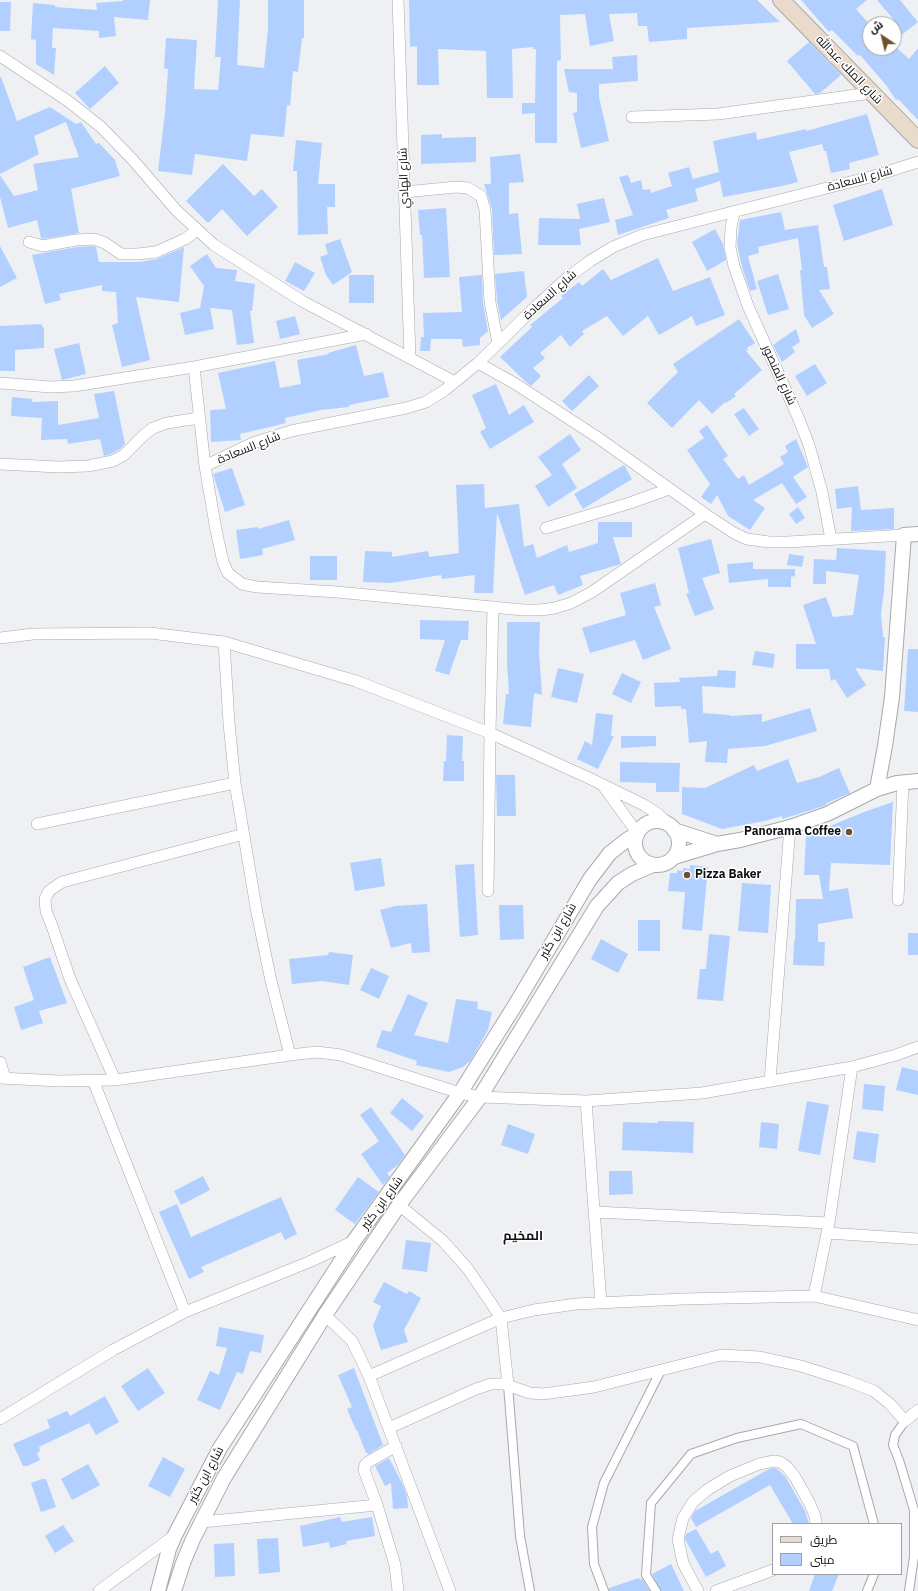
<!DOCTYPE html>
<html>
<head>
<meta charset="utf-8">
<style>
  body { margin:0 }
  #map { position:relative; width:918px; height:1591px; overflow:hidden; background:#eef0f3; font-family:"IBM Plex Sans",Cairo,sans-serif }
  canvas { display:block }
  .legend { position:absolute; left:772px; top:1523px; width:130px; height:52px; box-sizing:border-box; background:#fff; border:1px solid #a0a0a1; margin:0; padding:5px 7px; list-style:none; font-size:12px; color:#111213 }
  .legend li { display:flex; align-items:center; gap:8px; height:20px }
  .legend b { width:20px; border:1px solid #a0a0a1 }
  .north { position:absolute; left:862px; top:16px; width:40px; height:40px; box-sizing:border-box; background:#fff; border:1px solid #a0a0a1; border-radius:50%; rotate:325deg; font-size:11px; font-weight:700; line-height:16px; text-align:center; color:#111213 }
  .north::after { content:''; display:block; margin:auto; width:14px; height:18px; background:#724f28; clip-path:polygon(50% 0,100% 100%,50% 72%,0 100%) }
</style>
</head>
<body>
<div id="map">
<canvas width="918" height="1591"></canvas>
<ul class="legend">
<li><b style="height:5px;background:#e9dacb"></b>طريق</li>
<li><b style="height:11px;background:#b2d0ff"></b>مبنى</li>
</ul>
<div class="north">ش</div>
</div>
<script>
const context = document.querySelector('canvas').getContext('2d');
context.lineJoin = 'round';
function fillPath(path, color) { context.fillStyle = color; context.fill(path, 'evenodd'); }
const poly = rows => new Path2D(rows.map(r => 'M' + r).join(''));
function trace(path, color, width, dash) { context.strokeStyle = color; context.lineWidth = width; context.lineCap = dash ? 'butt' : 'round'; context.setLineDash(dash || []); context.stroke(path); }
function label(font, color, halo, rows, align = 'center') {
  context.font = font + ' "IBM Plex Sans",Cairo,sans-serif'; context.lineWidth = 3; context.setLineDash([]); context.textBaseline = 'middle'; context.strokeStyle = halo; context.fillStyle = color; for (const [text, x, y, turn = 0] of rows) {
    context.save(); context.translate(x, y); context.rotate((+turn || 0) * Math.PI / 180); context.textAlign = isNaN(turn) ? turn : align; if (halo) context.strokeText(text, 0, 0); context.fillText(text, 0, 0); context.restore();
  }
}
fillPath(poly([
  [123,0,150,0,148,20,114,17,116,36,99,38,99,31,53,28,52,48,56,48,54,75,36,64,36,40,31,39,33,3,55,5,55,7,97,10,96,3,123,1],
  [218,0,240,0,237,65,264,68,268,29,268,0,304,0,304,38,302,38,298,72,293,71,290,106,287,105,284,137,251,134,247,161,195,154,192,175,158,171,165,113,168,69,164,68,166,38,197,40,194,89,218,90,221,57,215,57],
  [409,0,757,0,780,22,687,28,687,39,649,42,647,26,638,26,637,13,609,14,614,41,590,46,585,14,560,15,561,60,557,61,557,143,535,143,535,113,522,114,522,103,535,103,536,49,533,49,533,47,512,49,513,98,487,98,486,51,438,49,439,85,417,85,417,46,410,47],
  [801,0,867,0,856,9,870,25,870,48,897,48,909,59,918,48,918,120,898,99,896,100,886,85,860,55,858,56,832,30,829,32],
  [877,0,900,0,918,22,894,41,894,20],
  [0,2,11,2,10,31,0,31],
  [809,42,841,75,820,93,815,94,787,61],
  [637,55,638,81,599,84,599,97,609,141,581,148,573,113,577,112,577,93,569,92,564,69,613,69,612,57],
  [105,66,119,83,90,109,75,93],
  [0,77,1,77,17,121,50,107,76,124,81,122,96,144,99,143,115,160,120,176,71,189,79,233,43,239,41,238,37,220,8,228,0,197,0,175,14,196,38,190,33,164,79,157,66,122,34,136,39,154,0,174],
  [867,114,879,155,849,163,850,169,831,173,826,151,824,151,822,144,789,152,798,182,782,186,723,197,720,181,695,189,698,201,666,210,669,218,618,235,615,220,633,215,619,177,628,175,631,183,641,180,643,190,650,189,651,193,672,186,668,173,689,167,693,179,719,172,713,141,756,132,757,140,806,129,806,131],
  [442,134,442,138,476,137,476,162,421,164,421,135],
  [296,140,322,143,318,184,335,184,335,207,327,207,328,234,298,235,297,171,293,171],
  [520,154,524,182,509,183,509,214,518,213,522,254,494,255,492,209,484,184,491,184,490,157],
  [223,164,254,196,262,189,278,207,247,236,222,209,208,223,186,201],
  [882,189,893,225,844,241,833,205],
  [604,198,610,222,579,229,581,245,538,245,539,218,580,219,577,204],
  [446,208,450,277,424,278,422,235,420,235,418,210],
  [781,212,785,230,818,225,824,267,827,267,830,289,819,290,834,314,812,328,804,315,800,270,802,270,798,238,758,247,759,253,748,256,757,289,750,291,742,267,737,244,740,220],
  [715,229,723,244,726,260,707,271,692,242],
  [340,239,352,272,333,285,326,275,320,257,328,254,325,244],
  [0,246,17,278,0,287],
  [93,246,96,247,99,262,140,262,157,259,184,247,179,302,136,297,150,360,122,367,112,325,118,323,116,292,102,291,102,285,59,294,61,300,45,304,32,255,77,247],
  [207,254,216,268,237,270,235,281,255,284,252,311,250,311,254,343,237,345,232,310,210,308,214,329,185,335,180,313,200,308,204,286,190,266],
  [658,258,673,291,710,277,725,315,696,326,692,316,659,335,648,316,623,336,607,316,582,331,584,334,570,347,561,335,540,353,545,358,533,368,541,376,531,386,526,382,500,357,532,327,530,325,563,298,561,296,579,282,582,286,603,269,611,280],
  [295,262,315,273,304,291,285,281],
  [524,271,527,297,501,320,497,301,495,274],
  [778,274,789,309,768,315,757,281],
  [349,275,374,275,374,303,349,303],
  [482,275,483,303,488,331,480,338,480,345,463,347,462,339,431,339,430,351,420,351,421,337,424,337,423,313,462,312,459,277],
  [295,316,300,334,280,339,276,321],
  [739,319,755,343,747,348,748,350,746,351,762,370,734,394,736,396,726,403,725,402,712,414,699,400,672,428,647,403,678,372,673,364],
  [41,324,44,329,44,348,15,350,15,371,0,371,0,326],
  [796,329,800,342,792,347,795,352,782,362,773,345],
  [79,343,86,374,62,380,54,349],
  [356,345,364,376,383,372,389,397,349,405,349,407,321,410,285,418,286,423,240,434,241,440,211,442,210,410,226,409,218,373,275,361,280,388,301,384,297,360,329,354,328,353],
  [815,364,827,383,807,396,795,376],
  [589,375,599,386,572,411,562,401],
  [496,384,509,415,524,405,534,422,490,449,480,432,486,428,472,395],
  [114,391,125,444,120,449,111,454,104,456,100,439,68,444,67,439,41,440,42,418,11,416,12,397,32,399,32,402,58,401,58,425,99,418,94,394],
  [744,408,759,429,749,436,734,414],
  [707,425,728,456,723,459,738,479,744,475,749,485,784,464,780,457,788,452,785,446,796,439,808,467,793,477,807,497,796,504,782,483,753,500,765,508,750,530,728,516,717,495,711,504,701,497,710,484,687,450,704,438,699,431],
  [570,434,581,450,562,464,577,488,548,507,535,486,552,475,538,457],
  [624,465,632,479,583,509,574,494],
  [232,468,245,505,225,512,213,474],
  [484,484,485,508,519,504,524,547,533,544,537,558,567,545,569,552,598,543,598,522,632,522,632,537,613,537,621,564,580,576,583,585,558,595,554,585,525,595,497,513,493,593,474,593,475,575,442,579,441,575,391,583,363,582,365,551,392,552,392,557,428,551,429,557,459,553,456,485],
  [858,486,861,510,894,508,894,529,851,531,852,507,837,509,835,489],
  [798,507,805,518,796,524,789,514],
  [289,520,295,540,262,549,263,555,240,559,236,530,258,527,258,529],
  [711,539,720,573,702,578,714,609,695,616,686,594,689,593,678,548],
  [837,548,886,551,884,591,881,613,883,637,885,637,883,671,855,668,866,685,847,698,835,679,831,681,829,669,796,669,796,644,816,644,803,605,826,597,833,617,853,615,859,575,826,571,826,584,813,584,814,559,836,560],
  [789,554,804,556,802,567,787,565],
  [310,556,337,556,337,580,310,580],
  [753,562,753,569,795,569,795,576,791,577,791,587,768,587,768,579,729,583,727,564],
  [655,583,661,605,654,607,671,649,643,660,635,640,590,653,582,628,626,615,620,593],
  [420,620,469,621,468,640,461,640,449,675,435,671,445,640,420,639],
  [507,622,540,622,539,651,542,695,534,693,531,727,503,724,506,694,509,694,507,664],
  [908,649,918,649,918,712,904,711],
  [755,651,775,654,773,668,752,665],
  [558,668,584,674,577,703,551,697],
  [718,670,736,671,735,688,702,686,703,713,730,715,730,716,762,714,762,722,810,708,817,731,765,746,728,749,727,763,705,762,707,741,689,743,686,709,681,709,681,706,655,707,654,683,680,682,679,678,717,676],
  [622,673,641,682,631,703,612,694],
  [596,713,613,715,611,736,614,736,598,769,577,759,585,741,592,745],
  [447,735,463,736,462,761,464,761,464,781,443,781,444,761,446,761],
  [621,736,656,736,656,746,621,748],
  [788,759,797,783,819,777,839,768,850,793,827,803,824,806,782,819,782,816,765,821,722,829,682,814,682,787,705,788,754,765,757,771],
  [620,762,680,763,679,792,656,792,656,783,620,782],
  [496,775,515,775,516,816,497,816],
  [893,802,890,865,831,863,829,891,848,888,853,918,818,924,818,942,825,942,824,966,793,965,794,941,795,941,796,899,823,899,819,875,804,875,806,836,864,812],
  [381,858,385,886,355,891,350,863],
  [474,864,478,935,460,937,455,865],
  [690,865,708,867,702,931,682,929,685,892,668,891,670,873,677,873,677,870,683,871,683,868,690,869],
  [742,883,771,885,768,933,738,931],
  [427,904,430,952,412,953,411,943,391,948,380,910,395,906],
  [499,905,523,905,524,939,500,940],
  [638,920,660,920,660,951,638,951],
  [908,933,918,933,918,955,908,955],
  [709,934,730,936,723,1001,697,999,700,969,706,969],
  [601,939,628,954,618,973,591,959],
  [329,952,353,955,349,985,322,981,292,984,289,959,328,955],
  [50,957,67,1003,39,1011,43,1023,21,1030,14,1007,34,1000,23,967],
  [371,968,389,976,379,999,360,990],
  [408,994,428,1003,414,1035,448,1043,456,999,478,1002,477,1009,492,1012,488,1030,471,1060,463,1067,449,1072,416,1065,417,1061,376,1047,382,1030,391,1032],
  [902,1067,918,1071,918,1095,896,1090],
  [864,1084,885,1086,883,1111,862,1109],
  [402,1098,424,1116,412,1131,390,1113],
  [807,1101,829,1105,820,1155,798,1151],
  [371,1107,405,1155,398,1165,387,1173,390,1177,383,1185,361,1154,379,1141,360,1115],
  [658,1121,694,1122,693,1153,622,1150,623,1122,658,1123],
  [761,1122,779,1124,777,1149,759,1147],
  [508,1124,535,1134,528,1154,501,1145],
  [857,1131,879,1134,875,1163,853,1159],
  [609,1171,632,1171,633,1194,609,1195],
  [203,1176,210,1190,181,1205,174,1191],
  [358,1177,379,1192,355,1224,335,1210],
  [281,1197,297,1234,285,1240,281,1232,201,1267,204,1272,189,1279,159,1212,177,1204,191,1237],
  [406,1240,431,1243,427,1272,402,1269],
  [384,1282,407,1294,409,1291,421,1298,404,1330,408,1342,381,1350,373,1326,381,1306,373,1302],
  [219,1327,264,1335,261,1353,250,1351,243,1374,237,1372,220,1410,197,1400,210,1371,219,1375,227,1348,216,1346],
  [148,1368,165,1393,138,1411,121,1386],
  [354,1368,383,1445,369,1454,366,1453,357,1430,356,1430,347,1409,352,1407,338,1375],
  [105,1396,119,1422,96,1435,89,1423,39,1447,40,1451,37,1453,40,1460,27,1466,23,1466,13,1444,50,1428,47,1420,67,1411,70,1416],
  [163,1457,185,1469,170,1497,148,1486],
  [389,1458,403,1485,407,1496,408,1508,393,1509,391,1483,385,1486,375,1466],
  [88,1464,100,1485,72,1500,61,1479],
  [774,1468,777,1469,785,1476,805,1511,809,1524,793,1524,770,1485,696,1527,691,1518,695,1511,769,1469],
  [42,1479,46,1479,56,1507,41,1512,31,1483],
  [340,1517,342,1522,372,1517,375,1536,346,1541,347,1544,330,1548,329,1542,303,1547,300,1526],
  [63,1525,74,1541,55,1553,45,1536],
  [696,1529,711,1554,718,1550,726,1566,706,1577,685,1539,686,1534],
  [278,1538,280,1572,259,1574,257,1539],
  [234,1543,235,1576,215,1577,214,1544],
  [671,1564,684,1591,661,1591,652,1574],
  [815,1574,839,1574,832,1591,809,1591],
  [639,1578,640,1580,642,1579,650,1591,609,1591,609,1588]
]), '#b2d0ff');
const pedestrian = poly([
  [508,1385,520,1536,530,1591],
  [905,1421,895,1435,893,1445,899,1460,914,1510,914,1557,909,1591],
  [604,1591,594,1564,592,1527,604,1483,661,1370],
  [656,1591,646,1575,651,1503,691,1454,737,1438,801,1424,853,1446,874,1524],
  [867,1591,874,1574]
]);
const minor = poly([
  [398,0,410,357],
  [0,56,68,101,101,127,133,160,176,210,214,245,302,301,455,382],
  [632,117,718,114,871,93],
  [404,192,457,187,468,188,481,196,485,210,490,302,498,343],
  [734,212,731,228,730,247,734,266,748,306,798,417,809,445,822,492,831,539],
  [29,242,43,246,76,240,94,239,105,243,121,254,137,254,156,252,185,239,197,230],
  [478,363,514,383,597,437,705,514,734,533,747,539,769,542,788,542,904,535],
  [194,367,205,466,216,530,223,562,228,573,242,584,257,587,337,592,523,610,540,610,555,608,571,603,592,592,705,514],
  [0,383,50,387,74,386,194,367,366,334],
  [0,464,58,467,88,466,113,461,124,455,145,434,153,428,167,423,199,418],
  [205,466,253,443,291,431,406,408,426,402,445,390,478,363,533,309,567,278,590,261,613,247,642,235,874,176,918,162],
  [546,528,630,503,669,489],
  [0,638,33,634,150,633,224,642,356,681,490,733,591,779,644,805,658,814,669,825],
  [224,642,229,723,235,783,257,913,271,981,290,1055],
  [604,787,638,834],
  [37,824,235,783],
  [488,891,490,733,493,607],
  [898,900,903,782],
  [0,1062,5,1078],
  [0,1078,59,1081,115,1080,290,1055,317,1052,341,1055,460,1093,480,1097,586,1101,702,1093,852,1067,896,1055,918,1047],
  [93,1080,185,1312],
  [115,1080,70,979,52,926,46,911,45,899,49,891,62,882,244,834],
  [770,1081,790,827],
  [586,1101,601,1303],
  [399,1205,443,1241,468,1269,501,1318,508,1385],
  [595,1212,829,1223],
  [827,1233,918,1239],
  [814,1296,829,1223,852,1067],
  [325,1315,352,1341,369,1376,450,1591],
  [369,1376,501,1318,534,1310,576,1304,683,1299,814,1296,918,1320],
  [0,1419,113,1350,185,1312,309,1262,354,1241],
  [389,1428,476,1389,491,1384,504,1384,530,1393,543,1394,594,1387,721,1355,760,1357,801,1366,848,1381,874,1391,890,1404,905,1421,918,1410],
  [396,1446,368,1462,365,1465,364,1470,377,1505,395,1565,398,1591],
  [202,1522,377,1505],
  [99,1591,175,1535],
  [698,1591,683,1563,678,1539,683,1518,693,1502,707,1490,730,1476,759,1464,774,1461,780,1462,787,1467,795,1477,810,1504,815,1516,816,1524],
  [716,1591,773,1570]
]);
const tertiary = poly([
  [877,789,885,746,892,697,904,535,918,534],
  '635 843a22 22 0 1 1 44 0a22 22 0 1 1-44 0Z',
  [674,830,717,844],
  [674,857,717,844,740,840,790,827,827,814,877,789,897,783,918,781],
  [158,1591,169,1549,175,1535,220,1448,354,1241,460,1093,514,1007,590,879,610,853,628,839,637,835],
  [174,1591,183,1563,193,1539,224,1478,325,1315,399,1205,480,1097,597,906,618,883,632,874,653,865]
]);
const secondary = poly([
  [781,0,918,140]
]);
trace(pedestrian, '#a7a9ad', 10);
trace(minor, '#a7a9ad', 12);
trace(tertiary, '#a7a9ad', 16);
trace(secondary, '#a7a9ad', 18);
trace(pedestrian, '#fff', 8);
trace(minor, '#fff', 11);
trace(tertiary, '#fff', 14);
trace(secondary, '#e9dacb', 16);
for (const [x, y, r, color] of [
  [849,832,4,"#724f28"],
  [687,875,4,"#724f28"]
]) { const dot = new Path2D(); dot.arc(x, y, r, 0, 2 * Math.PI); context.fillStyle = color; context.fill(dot); trace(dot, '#fff', 1.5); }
label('12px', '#111213', '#fff', [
  ["شارع الملك عبدالله",849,70,46],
  ["شارع الهادي",404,178,-92],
  ["شارع السعادة",860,179,-15],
  ["شارع السعادة",550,295,-42],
  ["شارع المنصور",779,375,65],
  ["شارع السعادة",249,448,-22],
  ["شارع ابن كثير",558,931,-60],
  ["شارع ابن كثير",382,1203,-54],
  ["شارع ابن كثير",206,1475,-62]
]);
label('bold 12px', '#111213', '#fff', [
  ["Panorama Coffee",841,832],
  ["Pizza Baker",695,875,"left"]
], 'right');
label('bold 13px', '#111213', '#fff', [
  ["المخيم",523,1236]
]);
</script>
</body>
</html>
